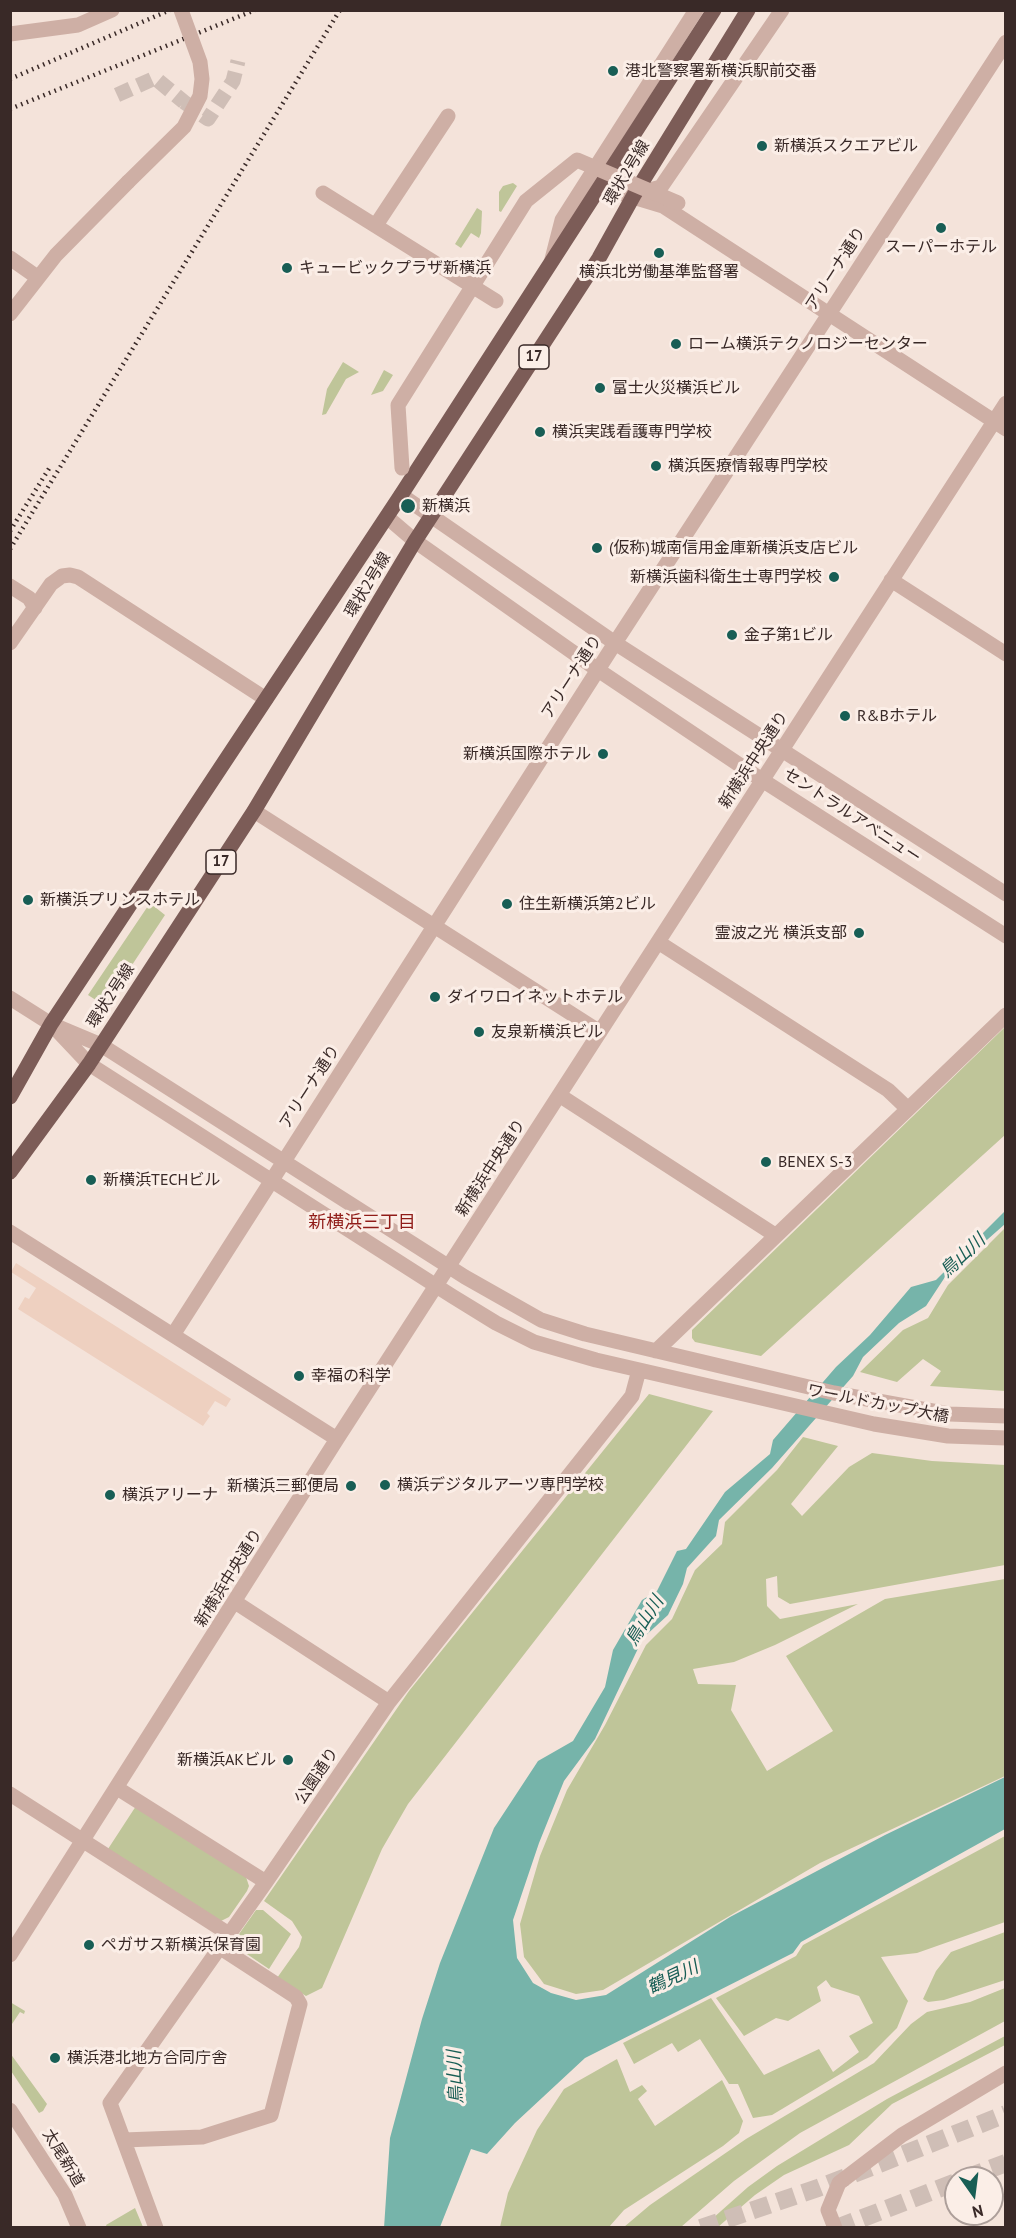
<!DOCTYPE html>
<html>
<head>
<meta charset="utf-8">
<style>
  body { margin:0 }
  #map { position:relative; width:1016px; height:2238px; overflow:hidden; background:#f4e3da; font-family:"PT Sans",sans-serif }
  canvas { display:block }
  .frame { position:absolute; inset:0; border:12px solid #392927; pointer-events:none }
  .north { position:absolute; left:944px; top:2166px; width:60px; height:60px; box-sizing:border-box; background:#fbeee7; border:2px solid #ad9f9a; border-radius:50%; rotate:166deg; font-size:16px; font-weight:700; line-height:24px; text-align:center; color:#392927 }
  .north::after { content:''; display:block; margin:auto; width:21px; height:27px; background:#185e55; clip-path:polygon(50% 0,100% 100%,50% 72%,0 100%) }
</style>
</head>
<body>
<div id="map">
<canvas width="1016" height="2238"></canvas>
<div class="frame"></div>
<div class="north">N</div>
</div>
<script>
const context = document.querySelector('canvas').getContext('2d');
context.lineJoin = 'round';
function fillPath(path, color) { context.fillStyle = color; context.fill(path, 'evenodd'); }
const poly = rows => new Path2D(rows.map(r => 'M' + r).join(''));
function trace(path, color, width, dash) { context.strokeStyle = color; context.lineWidth = width; context.lineCap = dash ? 'butt' : 'round'; context.setLineDash(dash || []); context.stroke(path); }
function label(font, color, halo, rows, align = 'center') {
  context.font = font + ' "PT Sans","Noto Sans JP",sans-serif'; context.lineWidth = 6; context.setLineDash([]); context.textBaseline = 'middle'; context.strokeStyle = halo; context.fillStyle = color; for (const [text, x, y, turn = 0] of rows) {
    context.save(); context.translate(x, y); context.rotate((+turn || 0) * Math.PI / 180); context.textAlign = isNaN(turn) ? turn : align; if (halo) context.strokeText(text, 0, 0); context.fillText(text, 0, 0); context.restore();
  }
}
fillPath(poly([
  [513,183,517,186,501,212,499,211,499,192,503,186],
  [477,208,482,211,481,233,479,238,471,233,461,248,455,244],
  [343,362,359,372,346,379,326,414,322,415,327,389],
  [384,370,393,375,383,391,371,395],
  [150,903,165,915,105,1006,88,995],
  [1005,1027,1005,1135,761,1356,695,1342,692,1338,692,1330],
  [1005,1228,1005,1391,930,1386,941,1371,923,1359,897,1382,860,1372,903,1330,928,1318,948,1285],
  [649,1394,713,1411,408,1804,382,1849,322,1988,306,1996,277,1978,299,1947,302,1937,292,1921,264,1901,409,1691],
  [803,1437,838,1446,791,1504,802,1516,849,1467,872,1453,932,1461,1005,1465,1005,1565,790,1604,778,1597,777,1576,766,1579,767,1606,780,1619,858,1604,775,1645,734,1662,693,1669,698,1684,736,1685,731,1710,767,1771,833,1731,786,1656,885,1599,1005,1579,1005,1776,820,1863,603,1990,576,1994,544,1984,524,1957,520,1924,540,1856,567,1790,605,1725,646,1645,672,1619,695,1570,722,1544,725,1522,777,1470],
  [136,1806,246,1877,249,1886,247,1891,229,1917,221,1921,108,1849],
  [1005,1836,1005,1922,917,1953,881,1957,908,2001,897,2028,867,2058,772,2115,753,2118,738,2084,729,2084,700,2039,678,2052,672,2043,634,2064,623,2043,711,1998,764,2075,819,2049,833,2072,859,2052,849,2036,873,2023,859,1996,831,1987,826,1980,817,1987,821,2001,788,2021,776,2018,744,2036,716,1998,796,1956,803,1945],
  [256,1910,263,1910,291,1934,269,1969,232,1944],
  [1005,1932,1005,1980,944,2000,928,2002,923,1999,936,1971,951,1952],
  [1005,1988,1005,2021,800,2133,734,2181,681,2227,624,2227,650,2205,746,2139,874,2063,911,2024,927,2012,970,2002],
  [10,2002,25,2011,24,2014,20,2012,12,2024],
  [1005,2036,1005,2045,892,2104,849,2145,784,2175,755,2195,718,2227,703,2227,748,2187,777,2166,887,2099],
  [10,2053,47,2104,43,2111,39,2113,11,2071],
  [617,2059,630,2092,642,2085,647,2091,638,2099,655,2126,722,2080,743,2121,739,2133,723,2146,624,2210,609,2227,500,2227,508,2193,537,2130,564,2089],
  [135,2208,143,2227,107,2227,106,2225]
]), '#bfc599');
fillPath(poly([
  [16,1263,231,1399,226,1407,215,1401,207,1413,210,1416,203,1426,18,1309,25,1297,29,1299,36,1288,11,1272]
]), '#eed0c0');
fillPath(poly([
  [1005,1211,1005,1224,945,1277,926,1306,899,1323,863,1357,853,1376,772,1468,719,1520,716,1536,687,1568,683,1584,668,1615,643,1638,595,1739,564,1781,539,1843,513,1920,517,1958,533,1983,551,1993,576,2000,606,1995,730,1917,885,1835,1005,1777,1005,1829,801,1942,793,1953,585,2058,515,2123,487,2154,471,2149,440,2227,384,2228,390,2138,422,2019,440,1963,494,1828,538,1761,573,1741,605,1687,613,1650,642,1600,657,1591,677,1551,686,1549,725,1492,770,1454,773,1440,836,1367,870,1335,911,1287,936,1280]
]), '#76b4aa');
trace(poly([
  [117,95,155,78,184,102,177,111],
  [184,102,208,119,233,81,238,61]
]), '#cfbeb6', 15, [15, 8]);
trace(poly([
  [966,2178,1006,2163],
  [701,2228,818,2188,1006,2114],
  [837,2228,956,2182]
]), '#cfbeb6', 18, [18, 9]);
trace(poly([
  [10,34,78,25,112,10],
  [600,187,663,206,1006,429],
  [642,192,661,187,782,10],
  [323,193,496,301],
  [376,225,448,116],
  [10,258,37,277],
  [552,259,562,220,696,10],
  [10,314,56,255,128,182],
  [401,495,615,643,1006,894],
  [387,517,415,541,598,670,762,780,1006,936],
  [891,580,1006,654],
  [10,586,29,598,35,608],
  [10,643,51,584,62,576,70,575,78,577,266,699],
  [254,811,600,1032],
  [658,942,888,1090,908,1109],
  [10,998,51,1024,101,1045,465,1277,541,1320,585,1334,834,1393,949,1414,1006,1416],
  [55,1028,89,1064,452,1296,496,1323,534,1342,596,1360,874,1424,948,1436,1006,1438],
  [559,1095,775,1235],
  [10,1232,337,1439],
  [173,1335,615,643,1006,42],
  [656,1351,1006,1015],
  [235,1602,389,1702],
  [117,1788,266,1882],
  [10,1794,229,1934],
  [10,1955,337,1439,1006,403],
  [10,2110,65,2195,79,2228],
  [124,2140,202,2137,271,2115,300,2004,296,1997,219,1947],
  [156,2228,110,2103,266,1882,389,1702,632,1396,639,1370],
  [835,2228,828,2210,839,2183,902,2135,1006,2073]
]), '#ceafa5', 15);
trace(poly([
  [10,1097,51,1024,401,495,714,10],
  [10,1172,89,1064,254,811,415,541,599,258,634,195,748,10]
]), '#7c5c57', 15);
trace(poly([
  [10,79,170,10],
  [10,109,255,10],
  [10,531,50,467],
  [10,549,340,10]
]), '#392927', 4.5, [1.5, 4.5]);
trace(poly([
  [128,182,184,127,200,96,202,79,200,62,181,10],
  [402,468,398,405,526,201,577,160,678,203]
]), '#ceafa5', 15);
for (const [x, y, r, color] of [
  [613,71,6,"#185e55"],
  [762,146,6,"#185e55"],
  [941,228,6,"#185e55"],
  [659,253,6,"#185e55"],
  [287,268,6,"#185e55"],
  [676,344,6,"#185e55"],
  [600,388,6,"#185e55"],
  [540,432,6,"#185e55"],
  [656,466,6,"#185e55"],
  [408,506,8,"#185e55"],
  [597,548,6,"#185e55"],
  [834,577,6,"#185e55"],
  [732,635,6,"#185e55"],
  [845,716,6,"#185e55"],
  [603,754,6,"#185e55"],
  [28,900,6,"#185e55"],
  [507,904,6,"#185e55"],
  [859,933,6,"#185e55"],
  [435,997,6,"#185e55"],
  [479,1032,6,"#185e55"],
  [766,1162,6,"#185e55"],
  [91,1180,6,"#185e55"],
  [299,1376,6,"#185e55"],
  [385,1485,6,"#185e55"],
  [351,1486,6,"#185e55"],
  [110,1495,6,"#185e55"],
  [288,1760,6,"#185e55"],
  [89,1945,6,"#185e55"],
  [55,2058,6,"#185e55"]
]) { const dot = new Path2D(); dot.arc(x, y, r, 0, 2 * Math.PI); context.fillStyle = color; context.fill(dot); trace(dot, '#fbeee7', 2); }
for (const [x, y, w] of [
  [534,357,30],
  [221,862,30]
]) { const box = new Path2D(); box.roundRect(x - w / 2, y - 12, w, 24, 4.5); context.fillStyle = '#fbeee7'; context.fill(box); trace(box, '#392927', 1.5); }
label('bold 15px', '#392927', null, [
  ["17",534,357],
  ["17",221,862]
]);
label('16px', '#392927', '#fbeee7', [
  ["港北警察署新横浜駅前交番",625,71],
  ["新横浜スクエアビル",774,146],
  ["スーパーホテル",941,247,"center"],
  ["キュービックプラザ新横浜",299,268],
  ["横浜北労働基準監督署",659,272,"center"],
  ["ローム横浜テクノロジーセンター",688,344],
  ["富士火災横浜ビル",612,388],
  ["横浜実践看護専門学校",552,432],
  ["横浜医療情報専門学校",668,466],
  ["新横浜",422,506],
  ["(仮称)城南信用金庫新横浜支店ビル",609,548],
  ["新横浜歯科衛生士専門学校",822,577,"right"],
  ["金子第1ビル",744,635],
  ["R&Bホテル",857,716],
  ["新横浜国際ホテル",591,754,"right"],
  ["新横浜プリンスホテル",40,900],
  ["住生新横浜第2ビル",519,904],
  ["霊波之光 横浜支部",847,933,"right"],
  ["ダイワロイネットホテル",447,997],
  ["友泉新横浜ビル",491,1032],
  ["BENEX S-3",778,1162],
  ["新横浜TECHビル",103,1180],
  ["幸福の科学",311,1376],
  ["横浜デジタルアーツ専門学校",397,1485],
  ["新横浜三郵便局",339,1486,"right"],
  ["横浜アリーナ",122,1495],
  ["新横浜AKビル",276,1760,"right"],
  ["ペガサス新横浜保育園",101,1945],
  ["横浜港北地方合同庁舎",67,2058]
], 'left');
label('16px', '#392927', '#fbeee7', [
  ["環状2号線",627,173,-59],
  ["アリーナ通り",836,269,-57],
  ["環状2号線",368,585,-59],
  ["アリーナ通り",572,677,-57],
  ["新横浜中央通り",754,760,-57],
  ["セントラルアベニュー",852,816,33],
  ["環状2号線",111,996,-57],
  ["アリーナ通り",310,1087,-57],
  ["新横浜中央通り",491,1168,-57],
  ["ワールドカップ大橋",878,1404,11],
  ["新横浜中央通り",229,1578,-58],
  ["公園通り",317,1776,-56],
  ["太尾新道",63,2158,59]
]);
label('18px', '#901c18', '#fbeee7', [
  ["新横浜三丁目",362,1223]
]);
label('italic 18px', '#185e55', '#fbeee7', [
  ["鳥山川",963,1256,-43],
  ["鳥山川",645,1621,-58],
  ["鶴見川",673,1978,-25],
  ["鳥山川",456,2077,-93]
]);
</script>
</body>
</html>
